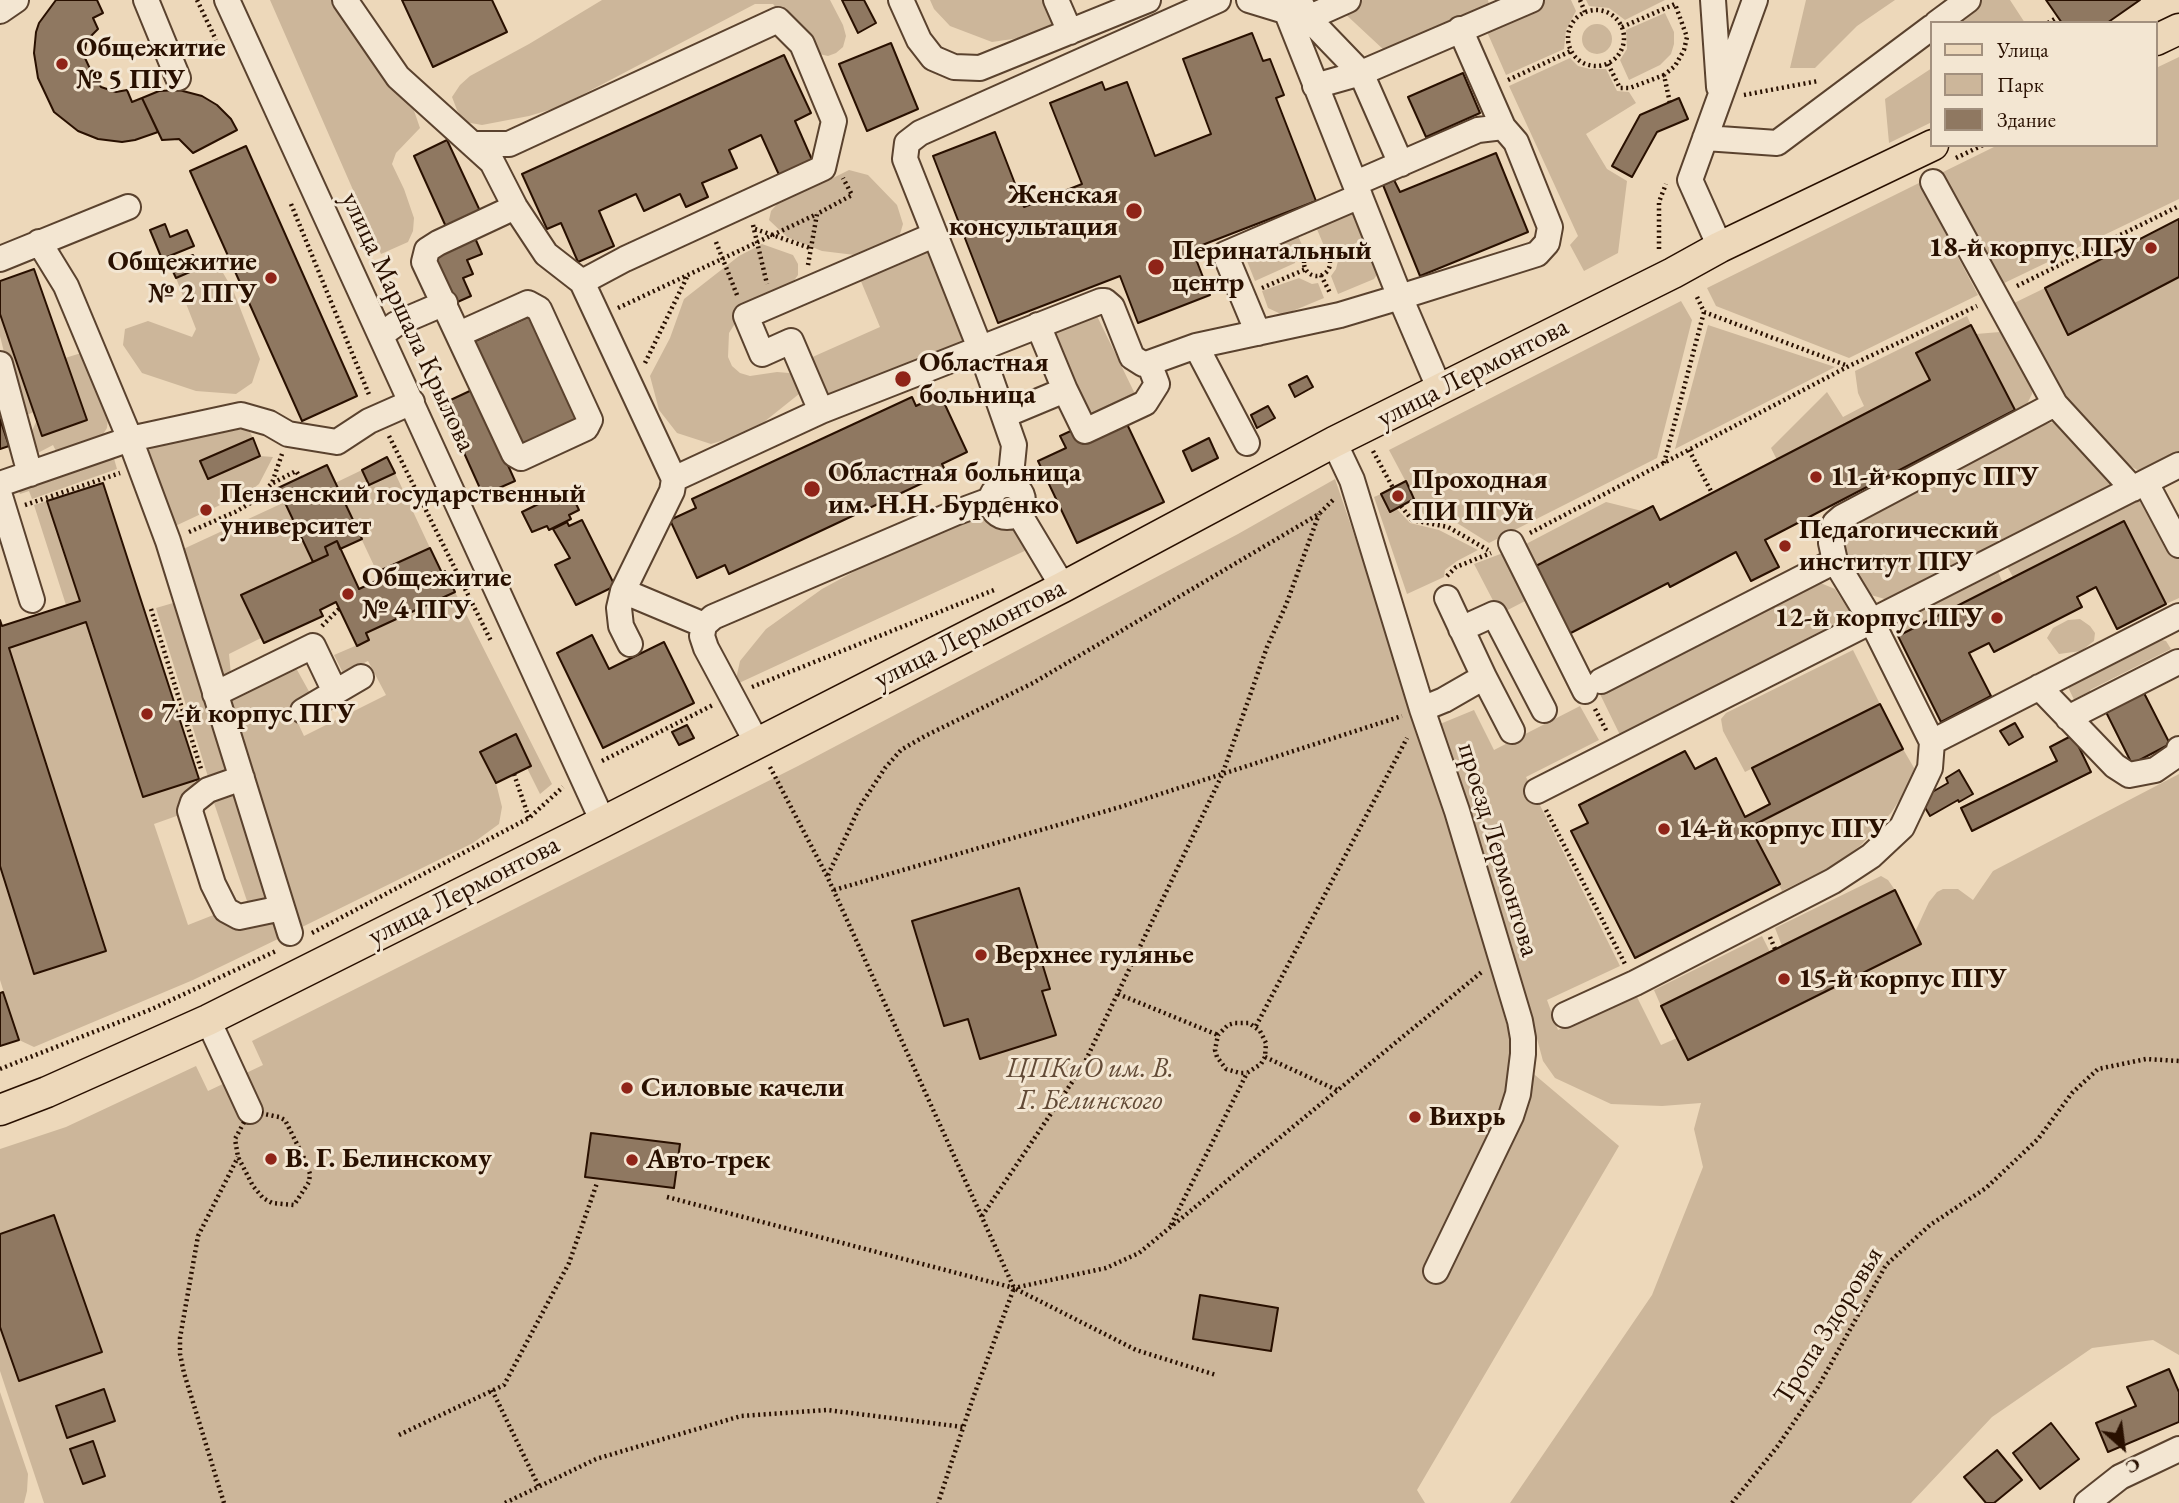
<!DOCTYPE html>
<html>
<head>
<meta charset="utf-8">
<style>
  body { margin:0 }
  #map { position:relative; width:2179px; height:1503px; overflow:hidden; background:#edd8ba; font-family:"EB Garamond",serif }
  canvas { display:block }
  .legend { position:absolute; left:1930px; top:21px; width:228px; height:126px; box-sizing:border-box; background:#f3e6d2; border:2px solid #a2907e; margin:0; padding:9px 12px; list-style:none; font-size:21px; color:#291000 }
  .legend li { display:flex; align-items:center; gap:14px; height:35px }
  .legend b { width:35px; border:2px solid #a2907e }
  .north { position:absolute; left:2088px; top:1412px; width:70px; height:70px; -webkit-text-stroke:5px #f3e6d2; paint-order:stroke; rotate:152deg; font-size:19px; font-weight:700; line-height:28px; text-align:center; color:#291000 }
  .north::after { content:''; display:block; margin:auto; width:24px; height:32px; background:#291000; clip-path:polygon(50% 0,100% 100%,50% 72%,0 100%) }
</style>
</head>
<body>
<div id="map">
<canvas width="2179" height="1503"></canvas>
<ul class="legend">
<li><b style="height:9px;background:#edd8ba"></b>Улица</li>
<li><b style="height:19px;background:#ccb69a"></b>Парк</li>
<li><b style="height:19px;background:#8f7861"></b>Здание</li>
</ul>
<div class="north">С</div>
</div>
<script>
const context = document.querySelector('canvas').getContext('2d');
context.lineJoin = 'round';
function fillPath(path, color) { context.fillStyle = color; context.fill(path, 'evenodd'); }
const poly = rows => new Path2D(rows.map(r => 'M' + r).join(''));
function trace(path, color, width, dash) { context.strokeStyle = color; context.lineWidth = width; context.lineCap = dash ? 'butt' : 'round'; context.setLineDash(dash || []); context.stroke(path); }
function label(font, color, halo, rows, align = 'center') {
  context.font = font + ' "EB Garamond",serif'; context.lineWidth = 6; context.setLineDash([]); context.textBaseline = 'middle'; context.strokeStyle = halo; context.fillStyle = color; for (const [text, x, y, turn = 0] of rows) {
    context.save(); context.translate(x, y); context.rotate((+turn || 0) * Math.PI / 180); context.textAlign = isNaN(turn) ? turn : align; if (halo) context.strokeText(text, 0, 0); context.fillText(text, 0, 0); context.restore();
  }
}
fillPath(poly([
  [270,0,334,0,381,75,411,102,420,128,396,153,392,164,404,189,414,218,413,231,408,242,381,254],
  [602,0,830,0,843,25,846,36,843,47,836,53,828,56,819,54,773,4,755,4,559,107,529,116,482,125,465,122,457,110,452,97,460,85,470,76,529,44],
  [930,0,1047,0,1053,13,1052,26,1047,34,992,42,950,26,934,9],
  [1363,0,1488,0,1489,4,1385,51,1341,10],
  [1541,0,1571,0,1576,11,1566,30,1564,49,1506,75,1484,25],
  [1586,0,1665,0,1625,20,1609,8,1589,6],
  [1806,0,1895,0,1857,26,1815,68,1790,68],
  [1973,0,2010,0,2025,23,1954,23],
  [1665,13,1674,32,1674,44,1671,54,1660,65,1629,80,1620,60,1627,49,1626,30],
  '1582 39a15 15 0 1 1 30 0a15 15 0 1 1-30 0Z',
  [2179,57,2179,199,1998,286,1939,174,1998,145,2156,145,2156,68],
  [1570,58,1578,66,1590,69,1606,69,1617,91,1629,92,1636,103,1586,134,1607,169,1627,181,1618,253,1584,271,1570,245,1578,236,1509,86],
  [1932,68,1932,122,1889,143,1885,99],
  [849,170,868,175,897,205,903,224,900,234,891,242,863,256,822,251,787,237,769,220,771,211,778,203,793,193,829,180],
  [1919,183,1978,295,1849,358,1716,306,1707,288],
  [1354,208,1370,237,1337,251,1332,247,1324,246,1314,222],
  [1296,231,1302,245,1297,253,1295,263,1255,281,1245,256],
  [762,244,793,255,798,264,798,275,793,282,743,311,729,333,728,357,732,366,740,373,750,376,777,372,789,373,796,377,799,385,799,394,764,422,737,436,711,444,677,433,659,410,650,376,670,338,684,299,739,256],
  [932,248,971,339,826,402,808,359,880,327,860,279],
  [1373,248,1378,273,1374,279,1338,294,1331,276,1336,269,1338,261],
  [219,266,233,290,260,359,252,383,236,394,196,391,142,373,123,345,125,329,148,321,192,337,196,329,176,278,199,268],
  [2179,277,2179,455,2149,471,2139,471,2120,460,2058,397,2008,306,2045,288,2069,334],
  [1299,278,1312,284,1318,283,1324,298,1283,315,1268,308,1262,291],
  [1681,301,1692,320,1657,458,1489,543,1449,518,1423,514,1389,450],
  [0,314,34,412,24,416,15,396,0,336],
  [1096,314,1137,398,1094,414,1088,408,1053,334],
  [1967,316,1971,325,1916,353,1930,380,1777,460,1771,448,1827,392,1843,417,1864,406,1858,393,1855,371],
  [1708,325,1835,367,1675,449],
  [2000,332,2009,334,2033,380,2032,394,2027,404,2015,410,1976,334],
  [78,354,88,354,108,418,107,428,102,436,58,455,53,445,34,455,30,435,37,420,87,420,65,358],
  [2060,420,2120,482,1888,600,1871,595,1864,588,1845,551,1843,542,1846,530,1853,521,2033,428],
  [243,429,250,432,253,438,200,461,208,479,260,456,273,457,259,484,250,491,171,528,147,451,154,447,180,440],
  [113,455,117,469,32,499,29,491,20,494,18,489],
  [362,470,369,485,395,473,430,548,377,572,335,483],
  [1335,479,1446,803,1516,1059,1619,1146,1417,1490,1425,1503,44,1503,0,1371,0,1149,66,1127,196,1066,208,1091,263,1065,252,1041,798,766,1238,534],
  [1381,494,1390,511,1396,508,1410,523,1439,530,1478,550,1457,561,1445,570,1444,577,1407,594,1374,497],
  [2142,495,2179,557,2179,598,2166,604,2124,521,2013,577,2004,561],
  [47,501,80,601,66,605,34,505],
  [285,502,313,562,241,595,261,638,229,654,231,675,223,676,217,673,179,551],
  [1606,502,1642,511,1535,566,1526,544],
  [988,510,1005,524,1017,522,1031,548,739,683,736,679,740,661,766,629,822,589,890,552],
  [1503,553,1529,599,1500,614,1474,564],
  [1995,565,2003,583,1898,636,1889,619],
  [1818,582,1835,589,1853,617,1620,735,1598,690,1602,687,1605,693,1753,618,1750,612],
  [455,592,552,784,540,794,527,768,531,766,516,735,480,752,496,783,502,807,499,824,473,843,298,929,228,698,296,668,311,695,290,706,304,736,386,695,368,661,343,673,334,655,369,640,367,633],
  [180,601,235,772,209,780,156,608],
  [2080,619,2090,626,2095,633,2094,641,2081,651,2059,654,2047,638,2053,628,2068,620],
  [86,622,143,797,194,781,197,790,185,813,154,824,188,925,221,912,276,918,280,938,193,980,34,1047,19,1040,0,980,0,867,34,974,106,951,9,648],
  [2162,640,2166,641,2171,649,2090,690,2093,700,2078,708,2066,683,2151,642],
  [1853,650,1880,704,1745,772,1723,731,1721,719,1726,713],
  [1580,706,1599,740,1526,777,1620,966,1547,1000,1558,1030,1635,993,1661,1045,1677,1038,1688,1060,1921,944,1915,932,1929,902,1937,892,1943,889,1958,889,1973,900,1993,871,2179,774,2179,1355,2153,1340,2092,1348,1992,1417,1911,1503,1510,1503,1652,1295,1703,1167,1694,1129,1701,1103,1662,1106,1611,1104,1555,1078,1543,1061,1512,946,1440,724,1474,710,1494,750],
  [1903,749,1917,773,1891,813,1861,845,1838,863,1782,891,1750,827],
  [239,783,276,903,233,907,247,901,214,803,199,808],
  [1881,876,1888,880,1895,890,1782,946,1775,928],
  [1762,936,1770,952,1661,1006,1654,990],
  [0,1392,28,1474,27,1491,24,1503,0,1503]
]), '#ccb69a');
const building = poly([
  [56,0,97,0,103,13,93,18,98,29,87,40,85,49,85,58,91,71,101,87,116,92,127,90,132,102,142,98,158,132,135,140,122,142,98,139,78,131,54,112,38,78,34,53,36,32,39,23,56,0],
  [402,0,492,0,507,32,433,67,402,0],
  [842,0,864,0,876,23,858,33,842,0],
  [2046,0,2140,0,2107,23,2062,23,2046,0],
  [1252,33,1263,61,1270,59,1284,95,1276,98,1316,201,1192,249,1210,295,1138,323,1120,276,998,323,933,156,995,132,1024,207,1082,184,1050,103,1102,82,1105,90,1127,82,1155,156,1211,134,1183,59,1252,33],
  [891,43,918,109,867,131,839,64,891,43],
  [784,55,811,113,795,121,813,162,780,177,761,135,729,150,737,168,702,183,708,197,686,207,680,194,644,211,636,194,599,211,614,246,578,262,561,223,547,229,522,174,784,55],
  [1463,73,1480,113,1426,137,1408,97,1463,73],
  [179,90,202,96,217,105,231,119,237,130,193,153,179,139,162,140,142,98,159,91,179,90],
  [1679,98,1688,119,1657,132,1632,177,1612,166,1640,115,1679,98],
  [447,140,481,213,447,229,414,156,447,140],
  [246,146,357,396,302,421,190,171,246,146],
  [1496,153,1528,232,1420,276,1383,185,1394,180,1400,192,1496,153],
  [2179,219,2179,277,2068,335,2045,288,2179,219],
  [165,224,170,237,187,230,194,246,162,259,150,230,165,224],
  [475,238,482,254,467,260,473,274,463,278,471,296,453,304,432,257,475,238],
  [193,255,199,268,176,278,170,265,193,255],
  [34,269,87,420,42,436,0,314,0,281,34,269],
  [532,315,581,423,520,451,471,343,532,315],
  [1971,325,2015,410,1765,540,1779,567,1751,581,1736,552,1670,587,1668,583,1563,637,1528,570,1653,506,1660,520,1930,380,1916,353,1971,325],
  [1307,376,1313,387,1295,397,1289,385,1307,376],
  [474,389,515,481,483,495,442,404,474,389],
  [940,394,967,452,942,464,946,472,729,574,725,565,697,578,670,520,696,508,692,499,912,397,916,406,940,394],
  [1268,406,1275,418,1257,428,1251,415,1268,406],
  [0,419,9,446,0,449,0,419],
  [1126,422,1164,502,1077,543,1038,461,1066,448,1060,436,1075,429,1081,442,1126,422],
  [253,438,260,456,208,479,200,461,253,438],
  [1209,438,1218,458,1192,471,1183,451,1209,438],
  [387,457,395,473,369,485,362,470,387,457],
  [327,465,362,539,340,549,337,541,325,547,328,555,313,562,278,488,327,465],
  [1406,481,1414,499,1390,512,1381,494,1406,481],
  [103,483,199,779,143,797,86,622,9,648,106,951,34,974,0,866,0,620,2,626,80,601,47,501,103,483],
  [569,489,579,510,569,515,571,519,549,530,547,526,532,532,522,512,569,489],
  [582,520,615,586,576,605,555,565,570,558,553,529,567,522,569,526,582,520],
  [2124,521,2166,604,2117,629,2096,587,2077,597,2082,607,1994,652,1989,643,1969,653,1991,696,1941,722,1898,636,2124,521],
  [337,541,359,589,380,579,377,572,430,548,442,573,445,571,455,592,366,633,369,640,357,646,336,602,320,610,323,616,264,643,241,595,328,555,325,547,337,541],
  [592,635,609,669,664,642,694,703,603,748,557,653,592,635],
  [2144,693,2170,744,2132,764,2106,712,2144,693],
  [1880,704,1903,749,1750,827,1780,884,1635,958,1571,831,1588,823,1579,805,1685,751,1695,769,1716,758,1745,817,1770,804,1752,768,1880,704],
  [2015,723,2023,737,2009,745,2000,731,2015,723],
  [687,725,694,738,679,745,672,732,687,725],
  [516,734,531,766,496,783,480,752,516,734],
  [2073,735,2091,772,1972,831,1961,808,2057,761,2050,747,2073,735],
  [1959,770,1973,794,1959,802,1958,800,1930,816,1920,799,1948,783,1946,778,1959,770],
  [1019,888,1050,989,1042,991,1056,1035,980,1059,968,1019,944,1026,912,921,1019,888],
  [1895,890,1921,944,1688,1060,1661,1006,1895,890],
  [3,992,19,1040,0,1046,0,993,3,992],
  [591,1133,680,1144,674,1188,585,1177,591,1133],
  [54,1215,102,1352,19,1381,0,1327,0,1234,54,1215],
  [1200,1295,1278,1308,1271,1351,1193,1339,1200,1295],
  [2169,1369,2179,1392,2179,1422,2108,1452,2096,1423,2136,1406,2127,1387,2169,1369],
  [104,1389,115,1421,67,1438,56,1406,104,1389],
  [2051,1423,2079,1459,2040,1489,2013,1453,2051,1423],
  [93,1441,105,1476,83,1484,70,1449,93,1441],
  [1997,1450,2022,1480,1994,1503,1986,1503,1964,1477,1997,1450]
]);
fillPath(building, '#8f7861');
trace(building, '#291000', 2);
const minor = poly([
  [146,0,178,78],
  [227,0,603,822],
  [345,0,398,77,492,162,515,207,546,254,582,282,674,479,672,491,623,591,619,608,621,626,630,644],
  [901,0,919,40,933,58,954,67,980,68,1148,0],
  [1056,0,1070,32],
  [1249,0,1308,18,1348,0],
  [1299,0,1308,18,1361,73,1401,164],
  [1713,0,1719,87],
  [0,11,16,0],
  [1287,13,1400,297,1440,390],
  [1937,23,1968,0],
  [1460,29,1503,127],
  [1315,86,1361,73,1531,0],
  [1705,138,1777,143,1932,27],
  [472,144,509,144,778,20,802,44,834,121,823,168,625,259,582,282],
  [1933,182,2055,404,2133,489],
  [39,242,66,286,130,439,168,541,290,933],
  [1720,247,1690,180,1755,0],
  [0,259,128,207],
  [1258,333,1225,254,1360,196],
  [459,334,528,303,539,309,590,420,586,428,521,458,514,454,424,262,427,250,438,243,515,207],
  [381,335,396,324,445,303],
  [1196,346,1247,443],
  [0,364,30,474],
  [1065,390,1085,431,1145,403,1157,384,1149,363],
  [821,411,791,341,762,354,746,316,934,235],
  [1005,415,1065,390,1038,325],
  [1334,442,1352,480,1422,709,1457,811,1520,1021,1523,1038,1523,1054,1518,1094,1511,1116,1436,1271],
  [674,479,821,411,1101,301,1105,301,1112,307,1132,357,1143,364,1149,363,1196,346,1340,315,1400,297,1537,254,1547,243,1550,227,1516,142,1503,127,1478,130,1356,183],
  [2146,483,2179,545],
  [0,484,130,439,241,415,269,423,288,434,337,442,369,421,412,402],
  '991 501a16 16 0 1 1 32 0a16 16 0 1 1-32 0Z',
  [1010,485,1014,445,980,348,905,159,907,143,920,133,1218,0],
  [0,496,32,600],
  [1018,512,1063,587],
  [1511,543,1585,691],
  [1835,561,1831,543,1832,531,1835,523,1842,517,2055,404],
  [623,591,704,625],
  [1461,629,1494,614,1544,710],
  [1484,677,1512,731],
  [2039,687,2115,766,2129,775,2155,770,2178,754,2179,749],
  [215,694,313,646,335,692],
  [1422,709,1444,700,1484,677,1447,598],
  [303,711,361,677],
  [2068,718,2178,662],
  [1932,742,2179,616],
  [757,743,706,648,702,636,704,625,713,617,955,513,990,500],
  [242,778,208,790,193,802,190,811,213,884,226,910,239,917,282,908],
  [1537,791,2179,465],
  [1565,1015,1635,983,1833,881,1871,856,1902,827,1930,768,1932,742,1872,622,1835,561,1601,681],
  [208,1020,250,1111],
  [2087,1503,2120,1477,2179,1449]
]);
const major = poly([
  [2156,40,2179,29],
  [0,1110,47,1092,208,1020,603,822,1063,587,1334,442,1673,273,1720,247,1933,145]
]);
trace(minor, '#5a422e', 28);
trace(major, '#291000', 33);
trace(poly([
  [197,0,216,40],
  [1580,0,1585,12],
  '1568 38a28 28 0 1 1 56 0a28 28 0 1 1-56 0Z',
  [2048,23,2058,17],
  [1622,27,1675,4,1687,37,1684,50,1675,66,1664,75,1670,103],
  [1608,64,1620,88,1630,88,1664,75],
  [1508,80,1571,51],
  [1744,95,1818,81],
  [1956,158,1983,145],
  [291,204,370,397],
  [753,225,767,284],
  [755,229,810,248],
  [716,242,737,295],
  [1659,249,1659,202,1666,184],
  '1304 263a13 13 0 1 1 26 0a13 13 0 1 1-26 0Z',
  [1330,259,1357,249],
  [808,265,817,214,852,195,843,178],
  [1321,275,1330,293],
  [2017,286,2179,206],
  [1262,288,1306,269],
  [1697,297,1704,312,1848,366],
  [618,308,817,214],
  [645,363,687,277],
  [389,436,491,641],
  [1689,450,1712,493],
  [1373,451,1393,488],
  [1664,463,1704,312],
  [273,483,296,471,300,477],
  [25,505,120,473],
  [1401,506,1412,520,1448,527,1488,550],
  [189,532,235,512,256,500,272,483,282,454],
  [1530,533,1849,366,1977,306],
  [1447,576,1456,567,1491,553],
  [151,609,201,769],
  [322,626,339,609],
  [752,687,994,590],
  [1595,709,1607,732],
  [602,761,713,705],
  [770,767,827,876,1014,1288,973,1398,938,1503],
  [514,774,529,818],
  [1546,810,1625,964],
  [828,875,860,806,885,768,901,750,925,736,1033,683,1319,514,1333,500],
  [834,890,1120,807,1402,716],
  [312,933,529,818,563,787],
  [1770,937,1775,949],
  [1118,994,1218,1035],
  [1256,1026,1407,738],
  [1265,1057,1339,1091],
  [0,1069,152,1009,276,951],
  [250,1111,279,1117,285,1120,306,1162,310,1174,309,1182,294,1205,272,1203,263,1198,253,1186,238,1157,235,1139,250,1111],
  [667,1197,1014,1288,1106,1268,1139,1253,1483,971],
  [982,1216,1083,1066,1222,775,1267,647,1286,605,1319,514],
  [1171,1225,1247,1073,1261,1064,1265,1057,1266,1043,1260,1031,1249,1023,1235,1023,1228,1025,1218,1035,1215,1050,1217,1057,1226,1069,1240,1073,1247,1073],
  [1016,1289,1136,1350,1216,1375],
  [492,1390,539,1487],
  [399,1435,504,1385,569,1263,597,1183],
  [224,1503,184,1373,180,1354,180,1338,198,1236,238,1157],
  [505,1503,596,1459,741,1416,827,1410,963,1427],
  [1732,1503,1777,1447,1818,1387,1886,1265,1930,1225,1986,1188,2038,1139,2072,1093,2098,1069,2146,1059,2179,1061]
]), '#291000', 4.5, [2, 3.5]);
trace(minor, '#f3e6d2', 24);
trace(major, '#edd8ba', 30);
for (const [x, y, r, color] of [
  [62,64,7,"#8f2418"],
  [1134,211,9,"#8f2418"],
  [2151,248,7,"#8f2418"],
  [1156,267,9,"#8f2418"],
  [271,278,7,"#8f2418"],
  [903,379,9,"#8f2418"],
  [1816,477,7,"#8f2418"],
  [812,489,9,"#8f2418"],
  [1398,496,7,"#8f2418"],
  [206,510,7,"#8f2418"],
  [1785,546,7,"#8f2418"],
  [348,594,7,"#8f2418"],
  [1997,618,7,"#8f2418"],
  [147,714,7,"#8f2418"],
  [1664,829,7,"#8f2418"],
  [981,955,7,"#8f2418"],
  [1784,979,7,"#8f2418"],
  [627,1088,7,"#8f2418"],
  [1415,1117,7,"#8f2418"],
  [271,1159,7,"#8f2418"],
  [632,1160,7,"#8f2418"]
]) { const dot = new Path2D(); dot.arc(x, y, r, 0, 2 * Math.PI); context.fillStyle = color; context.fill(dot); trace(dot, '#f3e6d2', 2.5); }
label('bold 28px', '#291000', '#f3e6d2', [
  ["Общежитие",76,48],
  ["№ 5 ПГУ",76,80],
  ["Женская",1118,195,"right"],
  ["консультация",1118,227,"right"],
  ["18-й корпус ПГУ",2137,248,"right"],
  ["Перинатальный",1172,251],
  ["центр",1172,283],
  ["Общежитие",257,262,"right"],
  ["№ 2 ПГУ",257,294,"right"],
  ["Областная",919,363],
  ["больница",919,395],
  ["Областная больница",828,473],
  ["им. Н.Н. Бурденко",828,505],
  ["11-й корпус ПГУ",1830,477],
  ["Проходная",1412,480],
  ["ПИ ПГУй",1412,512],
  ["Пензенский государственный",220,494],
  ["университет",220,526],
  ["Педагогический",1799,530],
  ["институт ПГУ",1799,562],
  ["Общежитие",362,578],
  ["№ 4 ПГУ",362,610],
  ["12-й корпус ПГУ",1983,618,"right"],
  ["7-й корпус ПГУ",161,714],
  ["14-й корпус ПГУ",1678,829],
  ["Верхнее гулянье",995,955],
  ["15-й корпус ПГУ",1798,979],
  ["Силовые качели",641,1088],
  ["Вихрь",1429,1117],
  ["В. Г. Белинскому",285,1159],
  ["Авто-трек",646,1160]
], 'left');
label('28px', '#291000', '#f3e6d2', [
  ["улица Маршала Крылова",408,322,65],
  ["улица Лермонтова",1473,373,-27],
  ["улица Лермонтова",970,634,-27],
  ["проезд Лермонтова",1498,850,73],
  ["улица Лермонтова",464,891,-27],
  ["Тропа Здоровья",1829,1326,-58]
]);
label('italic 28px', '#624a36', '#f3e6d2', [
  ["ЦПКиО им. В.",1090,1069],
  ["Г. Белинского",1090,1101]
]);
</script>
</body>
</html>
